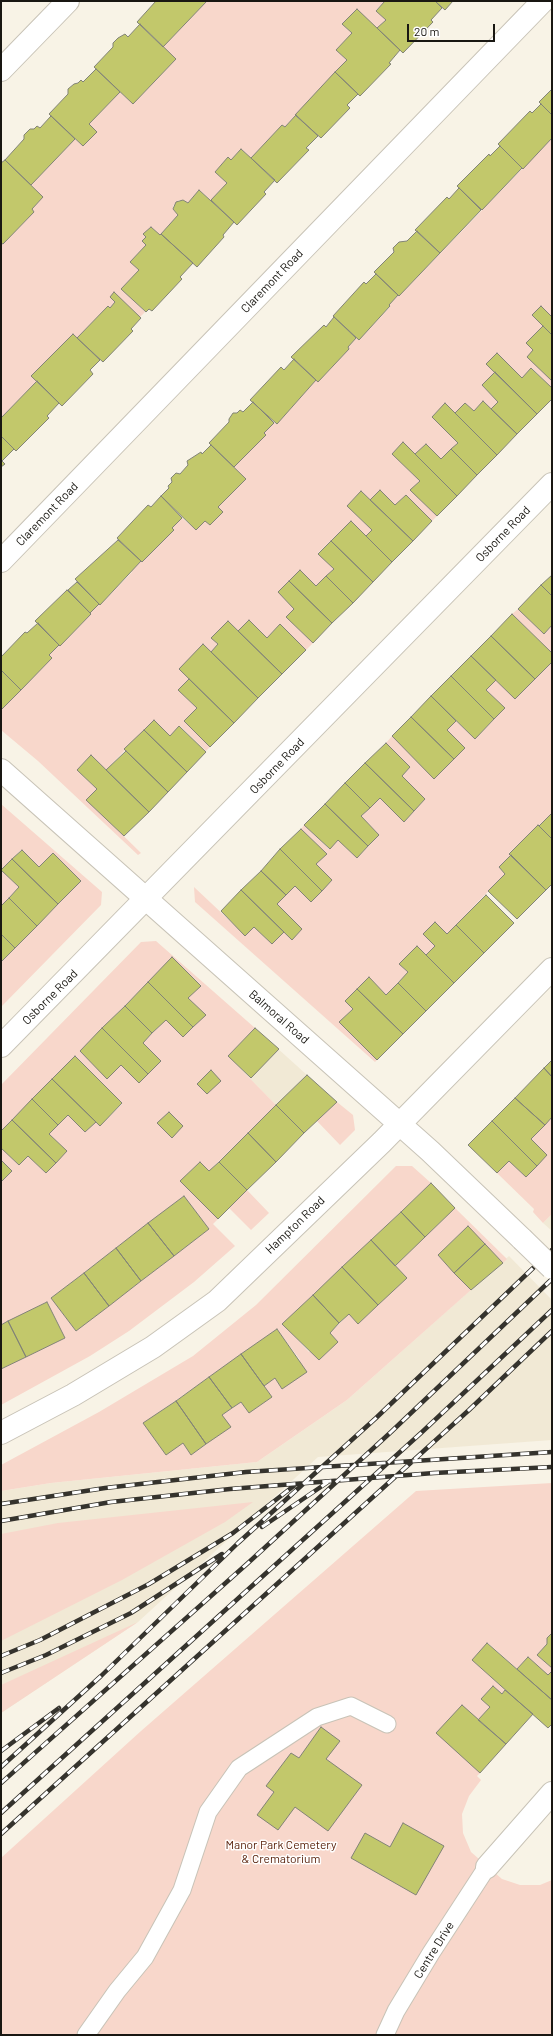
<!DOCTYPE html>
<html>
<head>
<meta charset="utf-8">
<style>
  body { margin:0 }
  #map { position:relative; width:553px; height:2036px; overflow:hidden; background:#f8f3e6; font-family:Barlow,sans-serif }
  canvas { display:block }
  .frame { position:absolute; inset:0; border:2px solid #191712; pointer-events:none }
  .scale { position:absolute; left:407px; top:24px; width:88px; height:18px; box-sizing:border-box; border:2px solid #191712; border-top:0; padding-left:5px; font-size:12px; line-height:14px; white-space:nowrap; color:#191712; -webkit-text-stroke:3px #fff; paint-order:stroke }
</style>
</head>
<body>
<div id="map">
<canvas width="553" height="2036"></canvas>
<div class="frame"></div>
<div class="scale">20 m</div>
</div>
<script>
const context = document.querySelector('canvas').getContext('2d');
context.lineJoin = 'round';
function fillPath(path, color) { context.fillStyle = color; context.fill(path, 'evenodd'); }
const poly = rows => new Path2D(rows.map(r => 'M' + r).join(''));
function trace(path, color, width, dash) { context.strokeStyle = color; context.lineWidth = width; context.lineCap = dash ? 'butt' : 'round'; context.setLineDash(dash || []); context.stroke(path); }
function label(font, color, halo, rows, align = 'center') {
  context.font = font + ' Barlow,sans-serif'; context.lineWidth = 3; context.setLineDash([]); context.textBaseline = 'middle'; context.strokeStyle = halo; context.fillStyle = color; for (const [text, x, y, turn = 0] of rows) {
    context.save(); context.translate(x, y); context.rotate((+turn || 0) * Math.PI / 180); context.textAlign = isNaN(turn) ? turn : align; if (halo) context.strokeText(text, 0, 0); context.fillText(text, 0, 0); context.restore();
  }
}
fillPath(poly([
  [255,1028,307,1075,276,1105,228,1056],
  [552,1214,552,1231,543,1223],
  [509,1256,552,1300,552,1440,318,1457,138,1622,1,1713,1,1491,51,1483,257,1462,347,1400]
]), '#f1e9d5');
fillPath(poly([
  [207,1,385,1,376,10,386,20,377,28,342,24,352,33,336,50,347,60,285,127,282,125,251,158,241,149,231,160,228,158,215,172,227,183,211,200,199,190,188,203,183,200,179,200,173,206,173,209,178,215,160,235,151,227,144,234,146,237,146,245,130,262,139,270,122,289,145,312,140,317,114,293,110,297,115,302,110,308,108,306,77,338,73,334,32,376,37,381,1,418,1,243,3,244,34,212,32,209,43,197,31,185,75,139,83,146,97,132,89,124,120,92,133,104,176,59,163,47],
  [552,138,552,317,541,306,543,326,526,343,533,350,552,381,552,388,532,368,522,378,497,353,486,364,495,372,482,385,498,402,491,409,483,401,474,411,465,403,455,413,445,404,432,417,458,443,441,459,426,444,415,454,403,443,392,454,420,481,411,490,437,516,432,521,406,495,395,505,380,490,370,500,361,491,347,506,372,530,366,536,351,521,318,553,334,569,316,586,300,571,278,592,294,609,286,617,313,643,306,650,280,624,267,638,249,620,238,631,228,621,211,638,218,644,211,652,203,644,189,679,178,690,197,708,184,721,210,747,206,751,180,726,170,736,154,720,106,770,91,755,77,770,97,789,87,800,141,853,138,855,38,761,1,730,1,710,52,658,49,655,59,645,60,646,91,614,90,613,99,604,100,605,132,572,131,571,174,530,172,528,182,518,196,530,205,521,210,525,223,512,218,507,246,479,234,467,265,435,264,433,274,423,277,424,316,380,318,382,349,349,348,347,356,338,359,340,390,307,389,305,398,295,399,296],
  [518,609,544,634,552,625,552,653,512,614],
  [552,662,552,813,509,853,511,855,499,867,505,874,447,934,435,922,423,934,435,946,426,955,417,946,399,964,408,972,386,995,369,977,353,1009,339,1022,377,1060,375,1062,195,902,194,887,245,935,254,927,272,944,284,932,292,940,302,929,277,904,295,886,311,902,332,880,316,864,327,854,301,829,304,825,329,849,338,840,357,858,379,835,361,816,380,798,404,822,425,799,402,776,410,767,386,743,392,736,435,778,465,748,447,730,456,721,475,739,505,708,486,690,496,680,515,699],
  [1,804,102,892,101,905,1,1007,1,962,81,881,53,853,39,867,21,850,1,870,19,887,1,906],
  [156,941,255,1028,228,1056,276,1105,209,1171,200,1162,180,1181,218,1219,213,1224,235,1246,194,1282,129,1331,90,1356,1,1405,1,1369,65,1338,47,1302,1,1325,1,1182,12,1171,1,1160,1,1148,19,1165,28,1156,46,1173,67,1151,49,1134,68,1115,85,1132,96,1122,100,1126,122,1104,101,1082,1,1131,1,1085,141,942],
  [172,958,201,985,188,998,205,1015,183,1037,166,1020,152,1033,143,1043,161,1061,139,1083,121,1065,107,1078,80,1051],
  [184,1196,209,1229,76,1331,51,1298],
  [337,1102,353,1115,355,1130,340,1145,317,1121],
  [552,1117,552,1214,543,1223,533,1212,534,1209,497,1173,509,1161,526,1177,547,1155,531,1139],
  [396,1166,412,1166,431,1183,283,1324,309,1352,310,1351,319,1360,338,1342,330,1333,349,1314,358,1324,406,1278,395,1266,455,1208,507,1259,503,1263,467,1227,438,1255,471,1290,347,1400,257,1462,51,1483,1,1491,1,1465,99,1412,193,1356,256,1305],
  [277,1329,300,1360,282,1388,275,1378,264,1386,272,1397,249,1413,241,1402,222,1415,230,1427,191,1455,183,1443,166,1455,144,1423],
  [247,1190,269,1213,251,1230,229,1208],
  [552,1483,552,1633,547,1644,537,1655,552,1668,552,1671,548,1675,528,1657,517,1669,488,1643,472,1660,505,1690,502,1694,493,1686,481,1699,490,1707,478,1720,480,1773,477,1776,481,1780,469,1796,462,1814,463,1833,471,1852,502,1879,520,1885,540,1885,552,1880,552,2035,1,2035,1,1858,141,1731,416,1491],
  [253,1502,225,1522,122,1580,1,1641,1,1534,58,1523],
  [138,1622,1,1713,1,1685]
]), '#f8d7cb');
const building = poly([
  [207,1,163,47,137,22,156,1,207,1],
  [385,1,435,1,442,8,431,20,433,22,403,53,377,28,386,20,376,11,385,1],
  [435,1,453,1,445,10,435,1],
  [357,9,400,50,389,63,391,64,360,96,335,72,347,60,336,50,352,33,342,24,357,9],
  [140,24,176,59,133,104,94,67,113,47,113,43,118,38,125,34,128,37,140,24],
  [96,69,120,92,89,124,97,132,83,146,49,114,68,94,68,89,74,84,78,83,81,80,83,82,96,69],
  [335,72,358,94,347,105,350,108,321,138,295,115,335,72],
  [552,89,552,115,539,102,552,89],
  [541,104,552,115,552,138,523,169,498,144,530,111,532,113,541,104],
  [296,115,318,136,306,148,309,150,277,183,251,158,282,125,285,127,296,115],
  [51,116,75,139,31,185,5,160,24,139,24,135,30,129,34,129,37,126,40,128,51,116],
  [500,146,522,168,482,210,457,186,489,154,490,156,500,146],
  [241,149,275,180,264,192,266,194,237,225,211,200,227,183,215,172,228,157,231,160,241,149],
  [5,160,43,197,32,209,34,212,3,244,1,243,1,163,5,160],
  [459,188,481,210,440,253,415,230,447,197,449,199,459,188],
  [199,190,234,222,223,235,224,237,197,267,161,234,178,215,173,209,176,202,183,200,188,203,199,190],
  [151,227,160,235,161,234,193,263,180,277,182,279,152,311,149,309,146,312,121,289,139,270,130,262,146,245,142,241,146,237,143,234,151,227],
  [417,231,440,253,399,296,374,272,394,252,393,248,399,242,407,241,417,231],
  [376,274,398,295,389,305,390,306,359,340,333,316,364,282,366,284,376,274],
  [114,292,141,318,131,329,133,331,103,362,77,338,108,306,110,308,115,302,110,297,114,292],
  [541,306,552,317,552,335,532,315,541,306],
  [334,317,356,338,348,347,349,349,318,382,291,357,324,325,326,327,334,317],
  [543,326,552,335,552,381,527,357,533,350,526,343,543,326],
  [73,334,100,360,90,370,93,374,62,406,31,376,73,334],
  [497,353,522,378,531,368,552,388,552,399,537,414,486,364,497,353],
  [294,359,316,380,277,424,250,400,281,367,284,370,294,359],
  [495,372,537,414,517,434,491,409,498,402,482,385,495,372],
  [37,381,59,403,47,416,49,418,16,451,1,436,1,418,37,381],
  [483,401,517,434,497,455,455,413,465,403,474,411,483,401],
  [253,402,274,423,264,433,266,435,234,467,209,443,229,422,229,419,233,413,237,413,240,410,243,412,253,402],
  [445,403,497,455,477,475,451,449,458,443,432,417,445,403],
  [1,436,14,449,2,461,5,464,1,467,1,436],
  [403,442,457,496,437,516,410,490,420,481,392,454,403,442],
  [426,444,441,459,451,449,477,475,457,496,415,454,426,444],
  [211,445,246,479,218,507,223,512,210,525,205,521,196,530,161,496,169,488,168,486,172,482,171,478,176,473,180,474,188,465,187,461,201,452,202,454,211,445],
  [380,490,395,505,406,495,432,521,413,541,370,500,380,490],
  [361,491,413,541,392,562,366,536,372,530,347,506,361,491],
  [161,496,182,518,172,528,174,530,142,562,117,538,148,505,151,507,161,496],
  [351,521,392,562,373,582,331,541,351,521],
  [118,540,141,561,100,605,75,579,118,540],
  [331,541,373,582,353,603,326,576,334,569,318,554,331,541],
  [300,570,316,586,326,576,353,603,332,623,289,581,300,570],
  [552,575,552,596,541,585,552,575],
  [289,581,332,623,313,643,286,617,294,609,278,592,289,581],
  [77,582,99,604,90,613,68,590,77,582],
  [541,585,552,596,552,625,544,634,518,609,541,585],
  [67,590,91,614,60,646,35,621,67,590],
  [512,614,552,653,552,662,535,679,491,636,512,614],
  [249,620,267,638,280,624,306,650,282,674,238,631,249,620],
  [228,621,282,674,258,698,211,652,218,644,211,638,228,621],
  [38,623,59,645,49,655,52,658,21,690,1,670,1,657,25,632,27,633,38,623],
  [491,636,535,679,515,699,471,656,491,636],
  [203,644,258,698,234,723,179,669,203,644],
  [471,656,496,680,486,690,505,708,494,719,451,676,471,656],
  [1,670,21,690,1,710,1,670],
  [451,676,494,719,475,739,431,696,451,676],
  [189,679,234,723,210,747,184,721,197,708,178,690,189,679],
  [431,696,456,721,447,730,465,748,454,759,411,717,431,696],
  [411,717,454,759,434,779,392,736,411,717],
  [154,720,170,736,179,726,206,752,187,772,144,730,154,720],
  [144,730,187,772,168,792,124,749,144,730],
  [386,743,410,767,402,776,425,799,414,811,365,763,386,743],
  [126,751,168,792,149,812,106,770,126,751],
  [91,755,149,812,124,836,86,800,97,789,77,770,91,755],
  [365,763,414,811,404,822,380,798,370,808,345,783,365,763],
  [345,783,370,808,361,816,379,835,368,846,325,804,345,783],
  [325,804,368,846,357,858,338,840,330,849,304,825,325,804],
  [552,813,552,839,539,826,552,813],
  [538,825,552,839,552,884,546,890,509,854,538,825],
  [301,829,327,854,316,864,332,880,322,891,280,849,301,829],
  [280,849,322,891,311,902,295,886,286,895,261,871,280,849],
  [22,850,39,867,53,853,81,881,58,904,12,859,22,850],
  [511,855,546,890,517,919,488,891,505,874,499,867,511,855],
  [12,859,58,904,37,926,9,898,19,887,1,870,12,859],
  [261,871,286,895,277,904,302,929,292,940,241,890,261,871],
  [241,890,284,932,272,944,254,927,245,936,221,911,241,890],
  [486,895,514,923,484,953,456,925,486,895],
  [9,898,37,926,15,948,1,934,1,906,9,898],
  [435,922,447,934,456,925,484,953,454,983,426,955,435,946,423,934,435,922],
  [1,934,15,948,1,962,1,934],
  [417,946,454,983,426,1011,398,983,408,972,399,964,417,946],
  [172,957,201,986,188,998,206,1015,193,1027,148,982,172,957],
  [369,977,386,995,398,983,426,1011,403,1034,357,989,369,977],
  [148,982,193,1027,183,1037,166,1020,152,1033,125,1006,148,982],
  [357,989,403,1034,377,1060,339,1022,353,1009,345,1001,357,989],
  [125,1006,152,1033,143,1043,161,1061,148,1074,102,1028,125,1006],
  [102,1028,148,1074,139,1083,121,1065,107,1079,80,1051,102,1028],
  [255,1028,279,1049,251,1078,228,1056,255,1028],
  [75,1056,122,1103,100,1126,52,1079,75,1056],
  [552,1060,552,1077,544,1068,552,1060],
  [544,1068,552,1077,552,1117,545,1125,515,1098,544,1068],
  [211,1070,221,1081,207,1094,197,1084,211,1070],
  [307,1075,337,1102,304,1133,276,1105,307,1075],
  [52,1079,96,1122,85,1132,68,1115,58,1125,32,1099,52,1079],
  [515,1098,545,1125,531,1139,547,1155,537,1166,492,1121,515,1098],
  [32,1099,58,1125,49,1134,67,1151,56,1163,12,1120,32,1099],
  [276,1105,304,1133,276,1162,248,1133,276,1105],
  [169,1112,183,1126,172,1138,157,1123,169,1112],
  [12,1120,56,1163,46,1173,28,1156,19,1165,1,1148,1,1131,12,1120],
  [492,1121,537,1166,526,1177,509,1161,497,1173,468,1145,492,1121],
  [248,1133,276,1162,247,1190,219,1162,248,1133],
  [1,1160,12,1171,1,1182,1,1160],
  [200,1162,209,1171,219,1162,247,1190,218,1219,180,1181,200,1162],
  [431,1183,455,1208,425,1237,401,1212,431,1183],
  [184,1196,209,1229,174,1256,148,1223,184,1196],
  [401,1212,425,1237,395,1266,371,1240,401,1212],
  [148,1223,174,1256,141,1281,116,1248,148,1223],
  [468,1226,485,1244,454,1273,438,1255,468,1226],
  [371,1240,407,1278,378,1305,342,1267,371,1240],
  [485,1244,503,1263,471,1290,454,1273,485,1244],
  [116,1248,141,1281,109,1306,84,1273,116,1248],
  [342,1267,378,1305,358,1324,349,1314,339,1323,313,1295,342,1267],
  [84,1273,109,1306,76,1331,51,1298,84,1273],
  [313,1295,339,1323,330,1333,338,1342,319,1360,282,1324,313,1295],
  [47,1302,65,1338,26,1357,8,1321,47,1302],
  [8,1321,26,1357,1,1369,1,1325,8,1321],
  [277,1329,307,1372,282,1389,275,1378,264,1386,241,1354,277,1329],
  [241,1354,272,1397,249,1413,241,1402,232,1408,209,1377,241,1354],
  [209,1377,232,1408,222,1415,231,1427,206,1444,176,1401,209,1377],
  [176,1401,206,1444,191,1455,183,1443,166,1455,143,1423,176,1401],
  [552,1633,552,1668,537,1655,547,1644,547,1638,552,1633],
  [487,1643,552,1700,552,1724,548,1728,472,1660,487,1643],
  [528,1657,548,1675,552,1671,552,1700,517,1669,528,1657],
  [493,1686,502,1694,505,1690,533,1714,506,1744,478,1720,490,1707,481,1699,493,1686],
  [462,1705,506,1744,480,1773,436,1733,462,1705],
  [321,1727,340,1741,326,1759,362,1785,328,1831,295,1807,278,1830,257,1815,274,1792,266,1786,291,1753,299,1758,321,1727],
  [403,1823,444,1846,416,1895,351,1858,365,1833,390,1847,403,1823]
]);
fillPath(building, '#c2c86b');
trace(building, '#828377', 1);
const service = poly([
  [86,2035,117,1991,145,1957,182,1890,208,1812,239,1768,317,1717,351,1706,387,1724],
  [385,2035,396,2011,431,1953,487,1867]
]);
const minor = poly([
  [1,70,68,1],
  [1,561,543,1],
  [1,1046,552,484],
  [1,1433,73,1395,153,1347,217,1301,382,1142,552,969],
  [487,1867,552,1793]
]);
const tertiary = poly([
  [1,770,430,1151,522,1239]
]);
trace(service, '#c8c3b7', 19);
trace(minor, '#c8c3b7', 24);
trace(tertiary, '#c8c3b7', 24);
trace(service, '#fff', 17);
trace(minor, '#fff', 22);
trace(tertiary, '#fff', 22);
const rail = poly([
  [1,1504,105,1488,246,1472,552,1452],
  [1,1521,111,1502,230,1489,434,1473,552,1467],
  [262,1527,328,1482],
  [1,1656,40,1640,149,1584,233,1533,295,1485],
  [1,1673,46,1655,131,1613,222,1554],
  [1,1751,59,1708],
  [1,1767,101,1676,238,1543,376,1418,552,1250],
  [1,1783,248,1563,391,1432,552,1279],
  [1,1813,421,1433,552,1310],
  [1,1834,469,1410,552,1331]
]);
trace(rail, '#35332d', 4.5);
trace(rail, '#fff', 3, [9]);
const tertiaryBridge = poly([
  [522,1239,552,1268]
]);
trace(tertiaryBridge, '#c8c3b7', 24, []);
trace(tertiaryBridge, '#fff', 22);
label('12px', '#191712', '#fff', [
  ["Claremont Road",272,281,-46],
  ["Claremont Road",47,514,-46],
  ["Osborne Road",503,534,-46],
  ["Osborne Road",277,766,-46],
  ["Osborne Road",50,997,-45],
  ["Balmoral Road",279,1017,41],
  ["Hampton Road",295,1225,-44],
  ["Centre Drive",434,1950,-58]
]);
label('12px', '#5a230d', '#fff', [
  ["Manor Park Cemetery",281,1845],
  ["& Crematorium",281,1859]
]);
</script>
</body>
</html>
